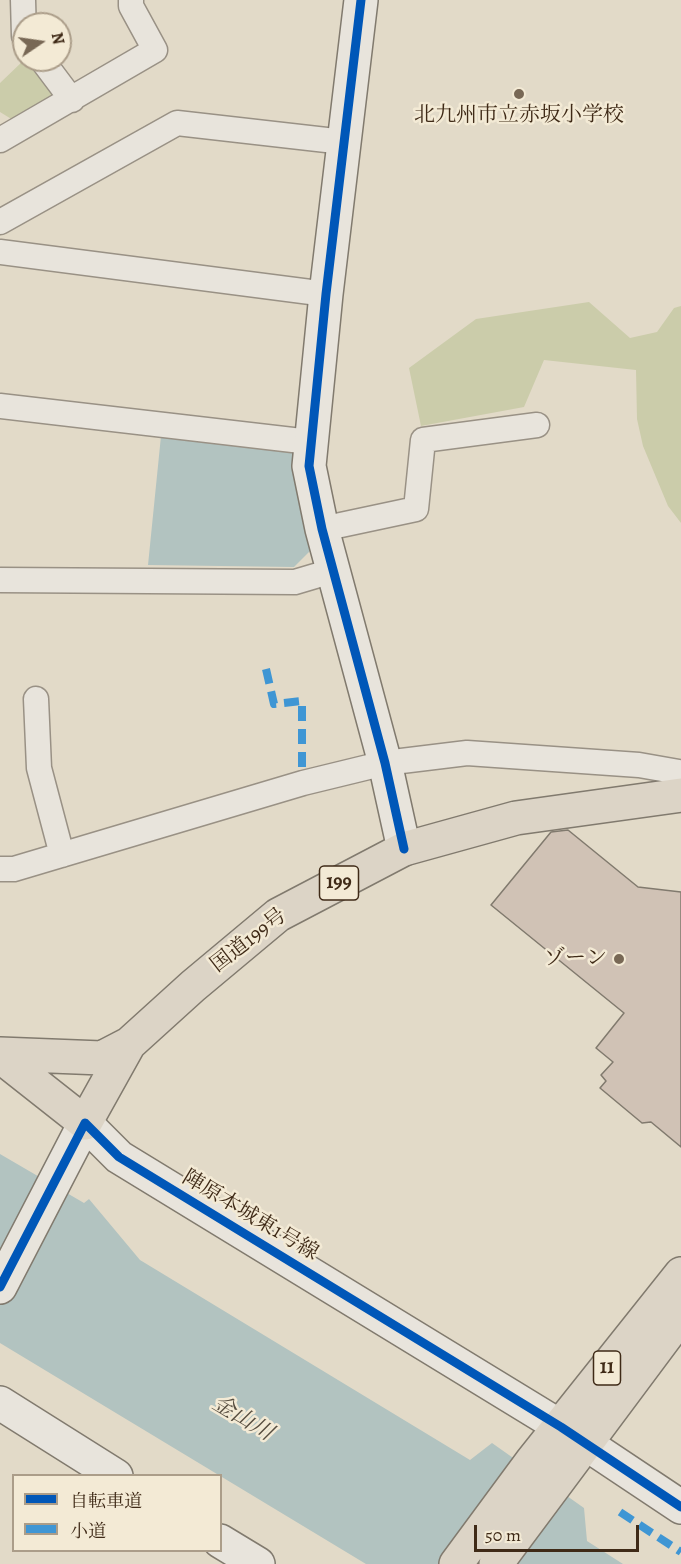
<!DOCTYPE html>
<html>
<head>
<meta charset="utf-8">
<style>
  body { margin:0 }
  #map { position:relative; width:681px; height:1564px; overflow:hidden; background:#e2dac8; font-family:Alegreya,"Noto Serif JP",serif }
  canvas { display:block }
  .legend { position:absolute; left:12px; top:1474px; width:210px; height:78px; box-sizing:border-box; background:#f3ead5; border:2px solid #ab9d89; margin:0; padding:8px 10px; list-style:none; font-size:18px; color:#3f2a17 }
  .legend li { display:flex; align-items:center; gap:12px; height:30px }
  .legend b { width:30px; border:2px solid #ab9d89 }
  .north { position:absolute; left:12px; top:12px; width:60px; height:60px; box-sizing:border-box; background:#f3ead5; border:2px solid #ab9d89; border-radius:50%; rotate:77deg; font-size:16px; font-weight:700; line-height:24px; text-align:center; color:#3f2a17 }
  .north::after { content:''; display:block; margin:auto; width:21px; height:27px; background:#786855; clip-path:polygon(50% 0,100% 100%,50% 72%,0 100%) }
  .scale { position:absolute; left:474px; top:1525px; width:165px; height:27px; box-sizing:border-box; border:3px solid #3f2a17; border-top:0; padding-left:8px; font-size:18px; line-height:21px; white-space:nowrap; color:#3f2a17; -webkit-text-stroke:4px #f3ead5; paint-order:stroke }
</style>
</head>
<body>
<div id="map">
<canvas width="681" height="1564"></canvas>
<ul class="legend">
<li><b style="height:8px;background:#0057b8"></b>自転車道</li>
<li><b style="height:8px;background:#3f96d4"></b>小道</li>
</ul>
<div class="north">N</div>
<div class="scale">50 m</div>
</div>
<script>
const context = document.querySelector('canvas').getContext('2d');
context.lineJoin = 'round';
function fillPath(path, color) { context.fillStyle = color; context.fill(path, 'evenodd'); }
const poly = rows => new Path2D(rows.map(r => 'M' + r).join(''));
function trace(path, color, width, dash) { context.strokeStyle = color; context.lineWidth = width; context.lineCap = dash ? 'butt' : 'round'; context.setLineDash(dash || []); context.stroke(path); }
function label(font, color, halo, rows, align = 'center') {
  context.font = font + ' Alegreya,"Noto Serif JP",serif'; context.lineWidth = 5; context.setLineDash([]); context.textBaseline = 'middle'; context.strokeStyle = halo; context.fillStyle = color; for (const [text, x, y, turn = 0] of rows) {
    context.save(); context.translate(x, y); context.rotate((+turn || 0) * Math.PI / 180); context.textAlign = isNaN(turn) ? turn : align; if (halo) context.strokeText(text, 0, 0); context.fillText(text, 0, 0); context.restore();
  }
}
fillPath(poly([
  [24,60,33,60,56,90,53,104,13,120,0,112,0,83],
  [589,302,630,338,657,332,674,308,681,306,681,523,668,506,643,446,637,419,636,370,544,360,524,407,421,426,409,368,476,319]
]), '#cbccaa');
fillPath(poly([
  [161,436,298,453,314,547,294,567,148,565],
  [0,1154,84,1203,89,1199,140,1260,470,1460,492,1443,584,1508,587,1541,623,1564,366,1564,0,1343]
]), '#b2c3c0');
const building = poly([
  [568,830,638,887,681,892,681,1147,651,1122,642,1123,600,1088,606,1081,601,1075,613,1062,596,1048,624,1013,491,905,551,832,568,830]
]);
fillPath(building, '#d0c2b5');
trace(building, '#817a6e', 1.5);
const street = poly([
  [23,0,24,36],
  [42,60,72,100],
  [0,140,155,50,131,6,131,0],
  [0,222,177,123,344,142],
  [0,252,326,294],
  [0,406,310,442],
  [322,529,416,509,423,440,537,425],
  [0,580,295,582,332,571],
  [36,699,39,768,62,855],
  [0,869,14,869,303,783,385,763,467,753,639,765,679,772,681,774]
]);
const secondary = poly([
  [361,0,326,294,309,466,322,529,385,763,404,849],
  [0,1287,85,1123,119,1157,561,1427,681,1507],
  [0,1403,116,1476],
  [220,1541,258,1564]
]);
const primary = poly([
  [456,1564,532,1461,681,1274],
  [496,1564,681,1316]
]);
const highway = poly([
  [0,1054,102,1058,129,1044],
  [0,1056,85,1123,129,1044,193,986,278,915,404,849,516,818,681,795]
]);
trace(street, '#999185', 27);
trace(secondary, '#817a6e', 36);
trace(primary, '#817a6e', 36);
trace(highway, '#817a6e', 36);
trace(street, '#e8e4dc', 24);
trace(secondary, '#e8e4dc', 33);
trace(primary, '#dcd4c6', 33);
trace(highway, '#dcd4c6', 33);
trace(poly([
  [266,669,274,704,302,701,302,771],
  [620,1512,681,1552]
]), '#3f96d4', 8, [15, 8]);
trace(poly([
  [361,0,326,294,309,466,322,529,385,763,404,849],
  [0,1287,85,1123,119,1157,561,1427,681,1507]
]), '#0057b8', 9);
for (const [x, y, r, color] of [
  [519,94,6,"#786855"],
  [619,959,6,"#786855"]
]) { const dot = new Path2D(); dot.arc(x, y, r, 0, 2 * Math.PI); context.fillStyle = color; context.fill(dot); trace(dot, '#f3ead5', 2); }
for (const [x, y, w] of [
  [339,883,39],
  [607,1368,27]
]) { const box = new Path2D(); box.roundRect(x - w / 2, y - 17, w, 34, 4.5); context.fillStyle = '#f3ead5'; context.fill(box); trace(box, '#3f2a17', 1.5); }
label('bold 20px', '#3f2a17', null, [
  ["199",339,883],
  ["11",607,1368]
]);
label('21px', '#3f2a17', '#f3ead5', [
  ["北九州市立赤坂小学校",519,116],
  ["ゾーン",607,959,"right"]
]);
label('21px', '#3f2a17', '#f3ead5', [
  ["国道199号",249,941,-38],
  ["陣原本城東1号線",250,1216,31]
]);
label('italic 22px', '#574e40', '#f3ead5', [
  ["金山川",242,1419,31]
]);
</script>
</body>
</html>
